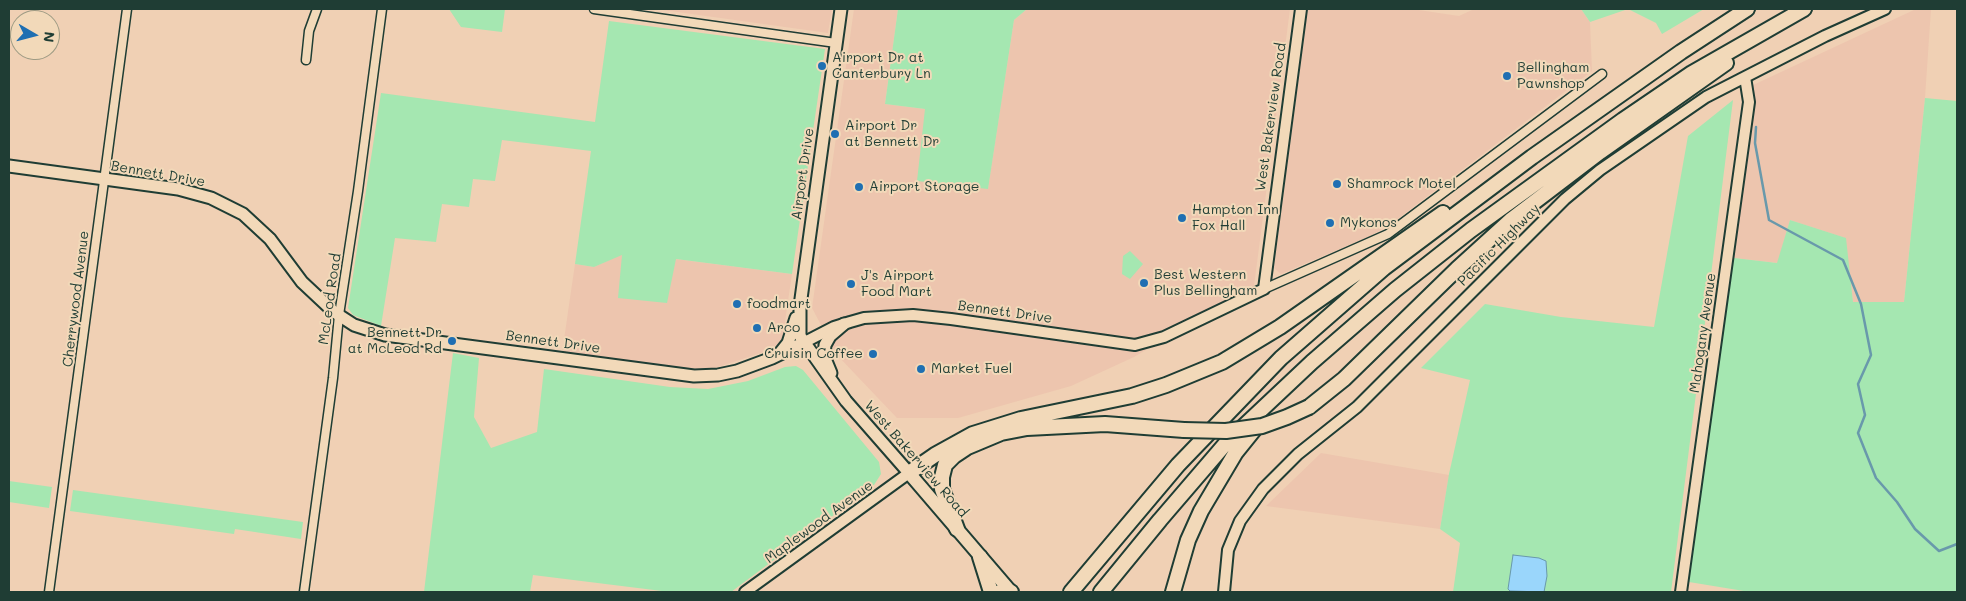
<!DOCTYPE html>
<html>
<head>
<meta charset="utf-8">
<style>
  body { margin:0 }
  #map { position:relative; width:1966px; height:601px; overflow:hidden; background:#f0d0b4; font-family:Mali,sans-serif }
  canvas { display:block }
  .frame { position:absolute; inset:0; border:10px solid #1f3d34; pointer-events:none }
  .north { position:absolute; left:10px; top:10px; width:50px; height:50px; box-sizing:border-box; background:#f2d9b9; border:1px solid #9e9b84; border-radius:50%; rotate:98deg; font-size:14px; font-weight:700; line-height:20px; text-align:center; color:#1f3d34 }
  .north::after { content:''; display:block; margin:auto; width:18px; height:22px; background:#1f6fb2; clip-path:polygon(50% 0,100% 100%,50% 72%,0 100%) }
</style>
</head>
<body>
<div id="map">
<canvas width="1966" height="601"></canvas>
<div class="frame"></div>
<div class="north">N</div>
</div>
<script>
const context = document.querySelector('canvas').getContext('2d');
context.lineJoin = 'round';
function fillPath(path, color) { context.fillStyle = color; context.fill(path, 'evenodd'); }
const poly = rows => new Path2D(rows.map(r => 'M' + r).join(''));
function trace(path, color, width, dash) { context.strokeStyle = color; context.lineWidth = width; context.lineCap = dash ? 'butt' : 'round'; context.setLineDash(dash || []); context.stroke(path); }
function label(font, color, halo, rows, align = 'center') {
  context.font = font + ' Mali,sans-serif'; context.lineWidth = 4; context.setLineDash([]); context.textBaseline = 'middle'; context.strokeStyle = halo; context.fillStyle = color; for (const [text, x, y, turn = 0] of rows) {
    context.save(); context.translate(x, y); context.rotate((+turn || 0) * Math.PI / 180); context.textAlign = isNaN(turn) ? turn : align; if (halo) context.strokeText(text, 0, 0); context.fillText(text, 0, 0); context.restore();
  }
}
fillPath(poly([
  [656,9,832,9,828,33],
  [854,9,898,9,885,104,925,109,988,188,1014,20,1027,9,1290,9,1254,286,1134,357,1071,386,958,418,897,418,837,355,812,308],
  [1308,9,1412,9,1459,16,1472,10,1484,9,1581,9,1590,22,1592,71,1391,224,1372,235,1281,274,1274,268],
  [1916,9,1931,9,1925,98,1904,302,1853,302,1845,238,1790,220,1778,263,1726,257,1751,86],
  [622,254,666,303,675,259,792,274,782,342,773,349,712,369,690,370,661,367,562,353,575,264,594,267],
  [1321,453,1449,475,1440,529,1266,506]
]), '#edc5ae');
fillPath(poly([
  [449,9,505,9,502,32,461,27],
  [898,9,1027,9,1014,20,988,189,917,181,925,109,885,104],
  [1581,9,1704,9,1662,34,1656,23,1628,9,1590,22],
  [609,21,825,49,792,274,676,259,667,303,618,298,622,255,594,267,575,264,591,151,502,140,495,181,473,179,469,207,442,204,436,242,395,238,381,326,353,315,348,308,381,93,595,122],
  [1925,98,1957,101,1957,592,1750,592,1689,582,1726,257,1777,263,1790,220,1846,238,1853,302,1904,302],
  [1733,100,1671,592,1453,592,1460,543,1440,529,1449,474,1470,380,1421,368,1485,304,1561,317,1654,327,1688,136],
  [1130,251,1143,264,1130,279,1122,274,1123,256],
  [453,353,479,358,474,417,491,448,537,432,544,369,670,387,708,389,748,381,785,367,796,366,803,370,879,462,881,474,874,485,731,592,670,592,533,575,530,592,424,592],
  [9,481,52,487,49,508,9,502],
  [73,490,303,522,301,539,235,529,234,534,70,511]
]), '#a5e7b1');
const water = poly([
  [1513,555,1539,558,1546,561,1547,576,1544,592,1510,591,1508,589,1513,555]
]);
fillPath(water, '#9ad6fb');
trace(water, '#6999ab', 1);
trace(poly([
  [1756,127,1755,143,1769,220,1843,260,1861,304,1871,355,1858,384,1865,415,1858,433,1876,478,1897,502,1915,529,1939,551,1957,544]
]), '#6999ab', 2.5);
const minor = poly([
  [594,9,836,43],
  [306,60,309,31,317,9],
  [1264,289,1388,234,1602,74],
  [49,592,127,9],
  [304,592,333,378,339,315,358,191,382,9]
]);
const tertiary = poly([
  [803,343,834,327,850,322,864,318,913,315,951,319,1135,345,1164,337,1264,289,1301,9],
  [745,592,909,473],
  [1224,592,1228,550,1240,521,1263,489,1298,454,1357,407,1565,199,1600,170,1706,97,1825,36,1885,9],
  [1681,592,1749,102,1745,77]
]);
const secondary = poly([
  [841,9,800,306,800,336,846,401,909,473],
  [9,166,178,189,211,198,243,214,270,239,302,282,334,312,354,325,385,335,694,376,718,375,737,371,772,358,803,343],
  [780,353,788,343,796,318],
  [831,373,824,356,825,345,830,336,844,324]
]);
const primary = poly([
  [909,473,1011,592]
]);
const motorway = poly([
  [1309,407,1344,379,1457,269,1512,219,1600,152,1726,63],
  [958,451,1001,433,1027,428,1105,424,1184,430],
  [909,473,935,455,973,434,1021,419,1132,396,1166,385,1222,362,1280,327,1443,213],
  [957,529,942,489,942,477,945,465,954,456,966,448],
  [980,557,991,592],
  [1000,592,1011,592],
  [1071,592,1178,465,1281,358,1384,268,1532,157,1681,52,1747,9],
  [1101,592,1160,520,1227,442,1312,362,1395,290,1471,230,1623,120,1692,73,1804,9],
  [1173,592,1188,540,1201,511,1236,452,1261,421]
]);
trace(minor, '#1f3d34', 11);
trace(tertiary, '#1f3d34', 14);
trace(secondary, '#1f3d34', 15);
trace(primary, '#1f3d34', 16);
trace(motorway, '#1f3d34', 18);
trace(minor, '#f2d9b9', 8);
trace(tertiary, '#f2d9b9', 10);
trace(secondary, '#f2d9b9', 11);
trace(primary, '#f2d9b9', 12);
trace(motorway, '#f2d9b9', 14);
const motorwayBridge = poly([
  [1184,430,1226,431,1262,426,1287,417,1309,407]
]);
trace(motorwayBridge, '#1f3d34', 18, []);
trace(motorwayBridge, '#f2d9b9', 14);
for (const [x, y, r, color] of [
  [822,66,5,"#1f6fb2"],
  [1507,76,5,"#1f6fb2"],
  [835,134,5,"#1f6fb2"],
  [1337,184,5,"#1f6fb2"],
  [859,187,5,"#1f6fb2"],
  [1182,218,5,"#1f6fb2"],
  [1330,223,5,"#1f6fb2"],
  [1144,283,5,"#1f6fb2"],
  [851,284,5,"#1f6fb2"],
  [737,304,5,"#1f6fb2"],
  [757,328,5,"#1f6fb2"],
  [452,341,5,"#1f6fb2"],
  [873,354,5,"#1f6fb2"],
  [921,369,5,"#1f6fb2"]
]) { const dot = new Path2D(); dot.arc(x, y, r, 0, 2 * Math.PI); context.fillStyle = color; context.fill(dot); trace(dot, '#f2d9b9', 2); }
label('14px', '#1f3d34', '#f2d9b9', [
  ["Airport Dr at",832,58],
  ["Canterbury Ln",832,74],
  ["Bellingham",1517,68],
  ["Pawnshop",1517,84],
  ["Airport Dr",845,126],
  ["at Bennett Dr",845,142],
  ["Shamrock Motel",1347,184],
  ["Airport Storage",869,187],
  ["Hampton Inn",1192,210],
  ["Fox Hall",1192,226],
  ["Mykonos",1340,223],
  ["Best Western",1154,275],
  ["Plus Bellingham",1154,291],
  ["J's Airport",861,276],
  ["Food Mart",861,292],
  ["foodmart",747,304],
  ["Arco",767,328],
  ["Bennett Dr",442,333,"right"],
  ["at McLeod Rd",442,349,"right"],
  ["Cruisin Coffee",863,354,"right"],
  ["Market Fuel",931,369]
], 'left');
label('14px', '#1f3d34', '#f2d9b9', [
  ["West Bakerview Road",1271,117,-82],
  ["Bennett Drive",158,174,10],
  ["Airport Drive",803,174,-82],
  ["Pacific Highway",1499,245,-45],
  ["Cherrywood Avenue",76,299,-83],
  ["McLeod Road",330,299,-82],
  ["Bennett Drive",1005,312,8],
  ["Mahogany Avenue",1703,333,-82],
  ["Bennett Drive",553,342,8],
  ["West Bakerview Road",916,459,49],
  ["Maplewood Avenue",819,522,-36]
]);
</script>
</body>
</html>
